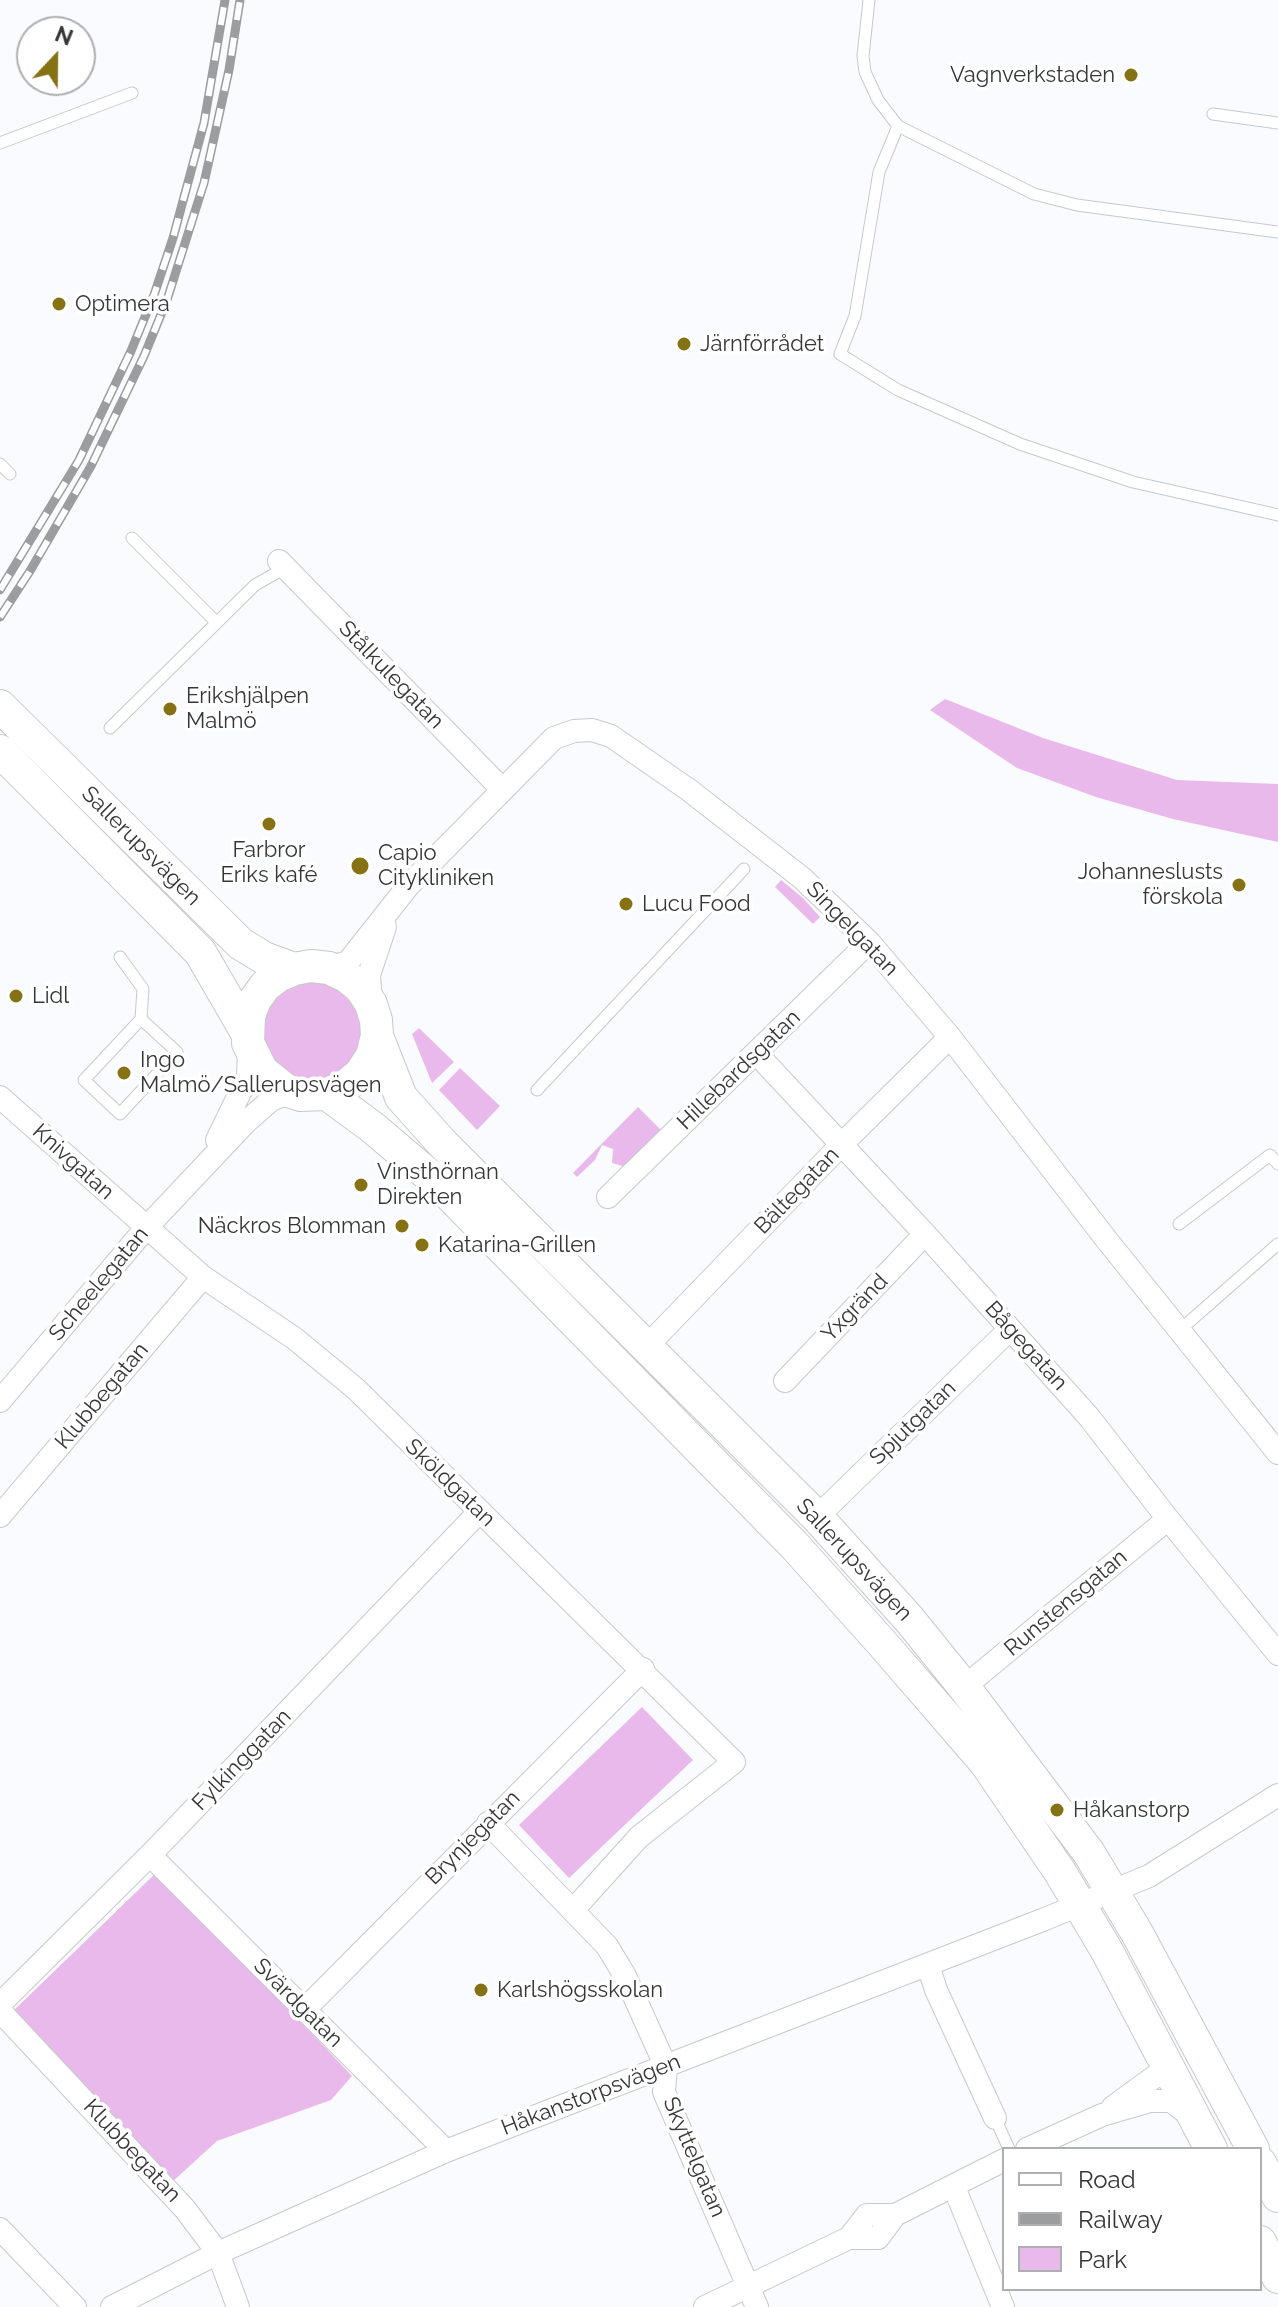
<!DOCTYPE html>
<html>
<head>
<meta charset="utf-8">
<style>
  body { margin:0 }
  #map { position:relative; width:1278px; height:2307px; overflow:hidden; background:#f9fbfe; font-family:Raleway,sans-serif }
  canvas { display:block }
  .legend { position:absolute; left:1002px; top:2147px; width:260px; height:144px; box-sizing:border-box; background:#fff; border:2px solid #aeafaf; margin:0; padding:10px 14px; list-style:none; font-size:24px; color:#353638 }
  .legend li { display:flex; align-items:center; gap:16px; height:40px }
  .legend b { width:40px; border:2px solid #aeafaf }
  .north { position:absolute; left:16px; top:16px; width:80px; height:80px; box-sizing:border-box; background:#fff; border:2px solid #aeafaf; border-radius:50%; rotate:22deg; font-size:22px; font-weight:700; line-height:32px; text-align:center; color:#353638 }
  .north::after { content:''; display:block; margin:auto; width:28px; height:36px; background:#857214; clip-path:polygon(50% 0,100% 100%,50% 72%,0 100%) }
</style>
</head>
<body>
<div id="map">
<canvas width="1278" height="2307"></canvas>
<ul class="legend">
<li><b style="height:10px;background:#fff"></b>Road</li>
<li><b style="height:10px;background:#9b9d9f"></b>Railway</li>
<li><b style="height:22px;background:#e9b9eb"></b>Park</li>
</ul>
<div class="north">N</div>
</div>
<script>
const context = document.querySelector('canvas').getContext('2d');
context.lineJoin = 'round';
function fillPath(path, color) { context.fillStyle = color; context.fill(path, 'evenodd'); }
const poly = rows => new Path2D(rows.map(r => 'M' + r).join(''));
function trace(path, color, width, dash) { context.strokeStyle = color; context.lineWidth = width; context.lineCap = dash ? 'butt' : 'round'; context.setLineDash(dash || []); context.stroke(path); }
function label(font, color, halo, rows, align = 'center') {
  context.font = font + ' Raleway,sans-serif'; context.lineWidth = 7; context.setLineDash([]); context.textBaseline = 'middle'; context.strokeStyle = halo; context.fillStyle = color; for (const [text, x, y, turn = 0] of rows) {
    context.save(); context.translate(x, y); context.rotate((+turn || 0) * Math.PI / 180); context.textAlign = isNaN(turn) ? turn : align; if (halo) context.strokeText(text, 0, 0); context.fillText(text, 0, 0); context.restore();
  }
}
fillPath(poly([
  [945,699,1043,738,1177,780,1278,784,1278,842,1173,819,1096,797,1017,768,930,710],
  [781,880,803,898,820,917,813,924,775,887],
  [308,982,326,984,342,993,354,1006,360,1023,361,1041,355,1058,329,1082,293,1083,258,1044,264,1009,275,995,290,985],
  [419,1028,454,1062,432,1083,412,1034],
  [460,1068,500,1106,477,1130,439,1090],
  [638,1107,663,1132,626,1167,612,1163,613,1149,602,1145,595,1160,577,1177,573,1173],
  [642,1707,693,1760,569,1878,519,1825],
  [158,1871,352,2076,331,2100,217,2141,171,2183,12,2012]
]), '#e9b9eb');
const service = poly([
  [869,0,863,56,865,72,878,100,898,126,1034,194,1077,205,1278,232],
  [1213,114,1278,123],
  [898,126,879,172,855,316,840,354,898,390,1020,444,1133,482,1278,515],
  [0,143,132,93],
  [0,464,10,474],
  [132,538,216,622],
  [110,728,255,585,285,568],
  [120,957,143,989,141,1019],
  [141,1019,177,1052,120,1114,84,1080,141,1019],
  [537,1090,744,869],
  [1179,1224,1270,1155,1278,1164],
  [1181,1329,1278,1244],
  [995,2118,1009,2149]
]);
const minor = poly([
  [279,561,503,790],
  [329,968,348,962,409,885,554,738,574,731,592,730,611,736,689,790,802,878,869,942,950,1037,1106,1239,1278,1453],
  [371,1002,369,975,385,927],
  [756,1053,925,1234,1089,1417,1168,1519,1278,1654],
  [0,1097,203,1277,294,1338,356,1389,734,1762,639,1837,574,1909],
  [217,1140,248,1076,249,1049],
  [608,1197,869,942],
  [646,1347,841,1145,950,1037],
  [785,1381,925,1234],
  [0,1401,146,1228,246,1122,271,1100,286,1094,300,1095],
  [0,1516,203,1277],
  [817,1517,1010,1329],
  [964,1687,1168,1519],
  [488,1823,607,1946,625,1976,666,2067,664,2092,757,2307],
  [150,1855,446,2151],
  [928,1965,936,1990,995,2118],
  [0,2004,150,1855,480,1511],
  [305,2009,643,1669],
  [0,2011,185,2209,218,2253,238,2307],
  [1113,2107,1168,2067],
  [1027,2149,1102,2115,1150,2101,1171,2101,1192,2117],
  [954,2187,1003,2307],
  [0,2229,75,2307],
  [849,2238,867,2215,895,2215,1004,2160],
  [112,2307,218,2253,446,2151,1045,1919,1149,1876,1278,1795],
  [705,2307,849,2238,878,2238,895,2215]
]);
const secondary = poly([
  [0,706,241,944,264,958,294,969],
  [0,751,200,952,247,1033],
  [377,1036,401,1097,443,1144,817,1517,909,1619,964,1687,1089,1853,1137,1933,1253,2149],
  [327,1094,346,1086,361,1073,372,1056,377,1036,376,1020,371,1004,361,988,346,976,329,968,311,966,294,969,278,976,265,986,255,1000,249,1016,248,1043,262,1071,286,1090,301,1095,327,1094,372,1127,438,1183,794,1545,881,1642,985,1762,1060,1872,1107,1951,1211,2149],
  [1260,2163,1278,2196],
  [1260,2242,1278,2277]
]);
trace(service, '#c6c9ce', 13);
trace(minor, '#c6c9ce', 24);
trace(secondary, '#c6c9ce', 34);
trace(service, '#fff', 11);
trace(minor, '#fff', 22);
trace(secondary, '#fff', 32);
const rail = poly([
  [0,590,79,460,131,351,154,295,173,238,204,123,225,0],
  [0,617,30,571,91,466,144,356,167,300,204,183,229,70,240,0]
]);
trace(rail, '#9b9d9f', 9);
trace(rail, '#fff', 6, [18]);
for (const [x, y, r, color] of [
  [1131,75,8,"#857214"],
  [59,304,8,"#857214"],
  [684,344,8,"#857214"],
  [170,709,8,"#857214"],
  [269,824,8,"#857214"],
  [360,866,10,"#857214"],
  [1239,885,8,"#857214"],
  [626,904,8,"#857214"],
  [16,996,8,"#857214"],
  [124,1073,8,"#857214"],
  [361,1185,8,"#857214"],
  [402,1226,8,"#857214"],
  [422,1245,8,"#857214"],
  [1057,1810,8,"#857214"],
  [481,1990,8,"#857214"]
]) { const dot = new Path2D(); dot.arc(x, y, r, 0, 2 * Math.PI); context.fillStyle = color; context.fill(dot); trace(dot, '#fff', 3); }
label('22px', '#353638', '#fff', [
  ["Vagnverkstaden",1115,75,"right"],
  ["Optimera",75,304],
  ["Järnförrådet",700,344],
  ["Erikshjälpen",186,696],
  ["Malmö",186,721],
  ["Farbror",269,850,"center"],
  ["Eriks kafé",269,875,"center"],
  ["Capio",378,853],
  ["Citykliniken",378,878],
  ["Johanneslusts",1223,872,"right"],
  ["förskola",1223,897,"right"],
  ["Lucu Food",642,904],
  ["Lidl",32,996],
  ["Ingo",140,1060],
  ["Malmö/Sallerupsvägen",140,1085],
  ["Vinsthörnan",377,1172],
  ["Direkten",377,1197],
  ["Näckros Blomman",386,1226,"right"],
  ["Katarina-Grillen",438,1245],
  ["Håkanstorp",1073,1810],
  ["Karlshögsskolan",497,1990]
], 'left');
label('22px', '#353638', '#fff', [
  ["Stålkulegatan",391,675,46],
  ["Sallerupsvägen",141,846,45],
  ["Singelgatan",852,929,46],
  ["Hillebardsgatan",739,1070,-44],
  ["Knivgatan",73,1162,42],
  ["Bältegatan",797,1191,-46],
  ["Scheelegatan",99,1284,-50],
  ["Yxgränd",855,1308,-46],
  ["Bågegatan",1026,1346,48],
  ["Klubbegatan",102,1396,-50],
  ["Spjutgatan",913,1423,-44],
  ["Sköldgatan",450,1483,44],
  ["Sallerupsvägen",854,1560,47],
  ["Runstensgatan",1066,1603,-40],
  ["Fylkinggatan",242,1760,-46],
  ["Brynjegatan",473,1838,-45],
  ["Svärdgatan",298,2003,45],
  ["Håkanstorpsvägen",591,2095,-21],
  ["Klubbegatan",132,2151,47],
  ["Skyttelgatan",694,2157,67]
]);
</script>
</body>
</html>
